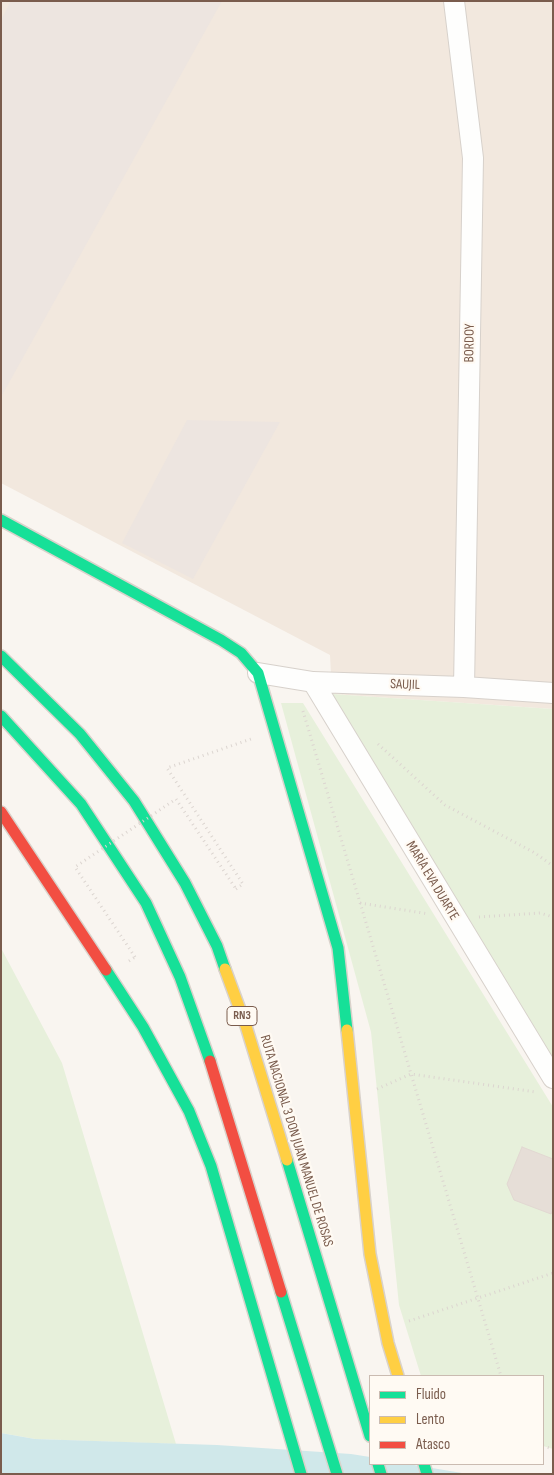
<!DOCTYPE html>
<html>
<head>
<meta charset="utf-8">
<style>
  body { margin:0 }
  #map { position:relative; width:554px; height:1475px; overflow:hidden; background:#f9f5f0; font-family:"Sofia Sans Condensed",sans-serif }
  canvas { display:block }
  .frame { position:absolute; inset:0; border:2px solid #7a5c4d; pointer-events:none }
  .legend { position:absolute; left:369px; top:1375px; width:175px; height:90px; box-sizing:border-box; background:#fffaf3; border:1px solid #cabbb1; margin:0; padding:6px 9px; list-style:none; font-size:15px; color:#7a5c4d }
  .legend li { display:flex; align-items:center; gap:10px; height:25px }
  .legend b { width:25px; border:1px solid #cabbb1 }
</style>
</head>
<body>
<div id="map">
<canvas width="554" height="1475"></canvas>
<div class="frame"></div>
<ul class="legend">
<li><b style="height:6px;background:#16e098"></b>Fluido</li>
<li><b style="height:6px;background:#ffcf43"></b>Lento</li>
<li><b style="height:6px;background:#f24e42"></b>Atasco</li>
</ul>
</div>
<script>
const context = document.querySelector('canvas').getContext('2d');
context.lineJoin = 'round';
function fillPath(path, color) { context.fillStyle = color; context.fill(path, 'evenodd'); }
const poly = rows => new Path2D(rows.map(r => 'M' + r).join(''));
function trace(path, color, width, dash) { context.strokeStyle = color; context.lineWidth = width; context.lineCap = dash ? 'butt' : 'round'; context.setLineDash(dash || []); context.stroke(path); }
function label(font, color, halo, rows, align = 'center') {
  context.font = font + ' "Sofia Sans Condensed",sans-serif'; context.lineWidth = 4.5; context.setLineDash([]); context.textBaseline = 'middle'; context.strokeStyle = halo; context.fillStyle = color; for (const [text, x, y, turn = 0] of rows) {
    context.save(); context.translate(x, y); context.rotate((+turn || 0) * Math.PI / 180); context.textAlign = isNaN(turn) ? turn : align; if (halo) context.strokeText(text, 0, 0); context.fillText(text, 0, 0); context.restore();
  }
}
fillPath(poly([
  [1,1,553,1,553,709,332,694,330,655,1,483]
]), '#f2e8de');
fillPath(poly([
  [11,1,222,1,1,397,1,20],
  [187,420,280,422,193,579,122,543]
]), '#ede5e0');
fillPath(poly([
  [332,694,553,709,553,1059],
  [281,703,303,703,553,1107,553,1449,543,1446,543,1376,421,1376,399,1305,371,1032],
  [1,948,62,1063,176,1444,35,1439,1,1433]
]), '#e7f0db');
fillPath(poly([
  [1,1433,35,1439,217,1445,351,1454,370,1457,370,1464,408,1464,468,1474,1,1474]
]), '#d0e8ea');
const building = poly([
  [522,1147,553,1159,553,1210,551,1214,514,1200,507,1184,522,1147]
]);
fillPath(building, '#e6ded7');
trace(building, '#e2d8d2', 1);
const street = poly([
  [454,1,473,158,464,687],
  [258,673,313,682,464,687,553,693],
  [313,682,553,1078]
]);
const fast = poly([
  [1,520,221,640,241,653,258,673,338,948,347,1030],
  [1,656,80,734,134,801,185,883,217,946,225,969],
  [1,716,81,804,146,903,180,977,210,1061],
  [106,970,143,1027,189,1111,211,1166,301,1474],
  [287,1160,370,1436],
  [281,1292,337,1474],
  [378,1464,381,1474],
  [424,1464,427,1474]
]);
const slow = poly([
  [225,969,246,1026,287,1160],
  [347,1030,370,1254,388,1343,398,1376]
]);
const jam = poly([
  [1,812,106,970],
  [210,1061,281,1292]
]);
trace(street, '#d7d1cb', 22);
trace(fast, '#d9d2cb', 14);
trace(slow, '#d9d2cb', 14);
trace(jam, '#d9d2cb', 14);
trace(poly([
  [303,711,501,1376],
  [378,744,445,805,535,853,553,866],
  [236,889,243,884,167,768,251,739],
  [360,903,429,914],
  [479,917,540,913,553,917],
  [129,961,135,957],
  [377,1089,411,1074,536,1092],
  [409,1321,553,1273],
  [543,1446,553,1449]
]), '#dcd5d0', 3, [1, 4]);
trace(street, '#fefefd', 20);
trace(fast, '#16e098', 11);
trace(slow, '#ffcf43', 11);
trace(jam, '#f24e42', 11);
trace(poly([
  [135,957,75,867,176,799,236,889]
]), '#dcd5d0', 3, [1, 4]);
for (const [x, y, w] of [
  [242,1016,30]
]) { const box = new Path2D(); box.roundRect(x - w / 2, y - 9.5, w, 19, 4); context.fillStyle = '#fffaf3'; context.fill(box); trace(box, '#7a5c4d', 1); }
label('bold 12px', '#7a5c4d', null, [
  ["RN3",242,1016]
]);
label('14px', '#7a5c4d', '#fffaf3', [
  ["BORDOY",470,343,-89],
  ["SAUJIL",405,685,2],
  ["MARÍA EVA DUARTE",432,881,59],
  ["RUTA NACIONAL 3 DON JUAN MANUEL DE ROSAS",296,1141,73]
]);
</script>
</body>
</html>
